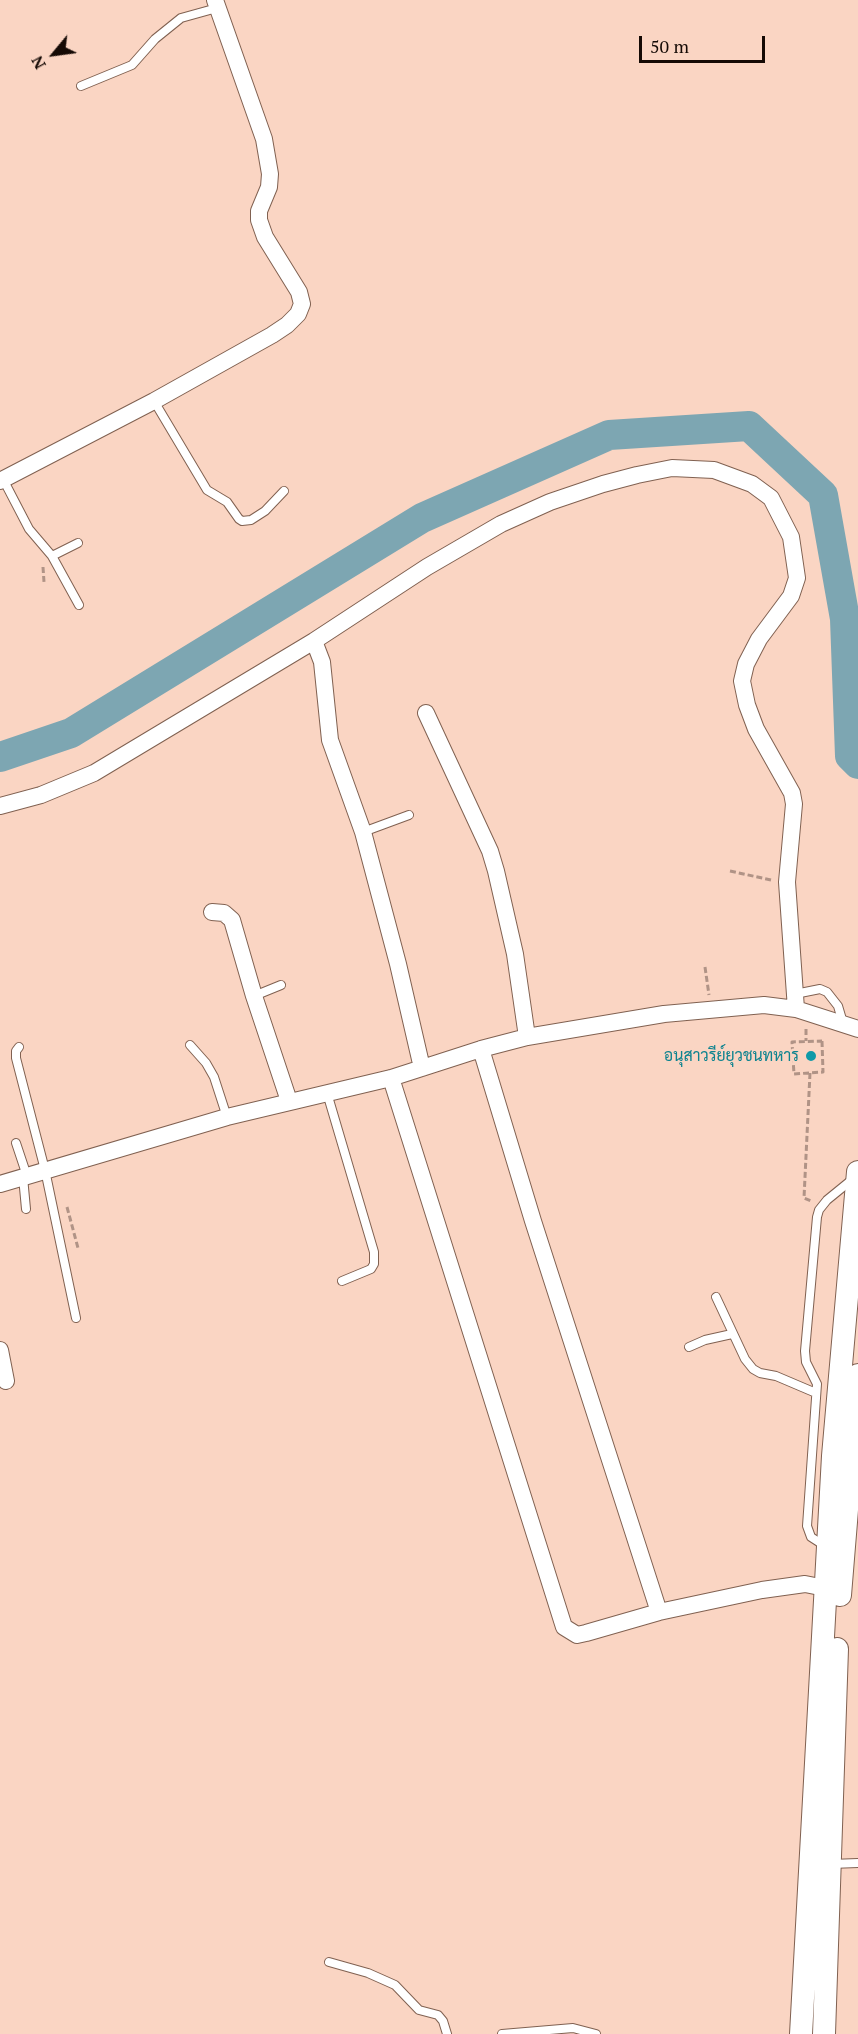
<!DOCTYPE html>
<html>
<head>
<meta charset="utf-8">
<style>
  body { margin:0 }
  #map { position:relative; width:858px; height:2034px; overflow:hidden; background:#fad5c3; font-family:"PT Serif",serif }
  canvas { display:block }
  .north { position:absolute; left:24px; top:24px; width:60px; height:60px; -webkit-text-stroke:4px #fad5c3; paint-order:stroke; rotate:241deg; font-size:16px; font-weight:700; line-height:24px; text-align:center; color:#150a05 }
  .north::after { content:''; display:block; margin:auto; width:21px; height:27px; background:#150a05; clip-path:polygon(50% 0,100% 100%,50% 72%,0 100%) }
  .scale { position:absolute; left:639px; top:36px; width:126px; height:27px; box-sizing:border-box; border:3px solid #150a05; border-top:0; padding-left:8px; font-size:18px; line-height:21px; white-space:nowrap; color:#150a05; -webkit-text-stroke:4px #fad5c3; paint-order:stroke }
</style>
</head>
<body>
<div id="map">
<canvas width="858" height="2034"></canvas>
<div class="north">N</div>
<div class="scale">50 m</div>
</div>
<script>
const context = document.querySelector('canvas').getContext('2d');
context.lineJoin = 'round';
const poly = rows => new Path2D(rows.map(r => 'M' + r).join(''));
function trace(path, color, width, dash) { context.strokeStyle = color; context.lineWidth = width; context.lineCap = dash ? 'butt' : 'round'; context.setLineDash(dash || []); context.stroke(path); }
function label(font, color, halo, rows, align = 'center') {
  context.font = font + ' "PT Serif",Sarabun,serif'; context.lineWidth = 5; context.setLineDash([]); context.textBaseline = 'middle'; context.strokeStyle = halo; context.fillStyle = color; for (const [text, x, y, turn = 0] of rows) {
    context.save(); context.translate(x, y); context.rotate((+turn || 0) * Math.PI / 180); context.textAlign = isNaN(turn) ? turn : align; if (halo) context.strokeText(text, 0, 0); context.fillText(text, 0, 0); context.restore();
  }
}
trace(poly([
  [0,757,71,733,422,518,609,435,749,426,823,495,845,619,850,756,858,764]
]), '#7da6b2', 30);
const service = poly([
  [81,86,132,65,155,39,181,18,217,8],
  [154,401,207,490,227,502,239,519,242,521,251,520,265,511,284,491],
  [3,479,29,529,52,556,79,605],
  [52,556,78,543],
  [363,832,409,815],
  [795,994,820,989,827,992,838,1006,843,1023],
  [254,996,281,985],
  [190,1045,206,1063,214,1077,227,1117],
  [19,1047,16,1051,16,1058,45,1170,76,1318],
  [327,1093,374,1252,374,1264,371,1269,342,1281],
  [16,1143,27,1176],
  [23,1177,26,1209],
  [716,1297,745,1359,753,1369,760,1373,776,1376,816,1393],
  [689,1347,705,1340,732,1334],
  [825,1546,811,1537,807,1526,817,1384,806,1362,805,1351,817,1217,819,1210,827,1200,854,1178],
  [831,1864,858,1863],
  [329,1962,368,1973,395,1985,419,2010,438,2015,443,2021,447,2034],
  [502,2034,573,2028,596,2034]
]);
const minor = poly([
  [0,481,154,401,272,335,287,325,298,314,302,304,299,292,265,237,259,220,259,211,269,187,270,174,264,139,215,0],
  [314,641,322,662,330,740,363,832,398,964,422,1068],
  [426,713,490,851,496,871,515,954,527,1037],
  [0,806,41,795,94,773,314,641,427,567,501,524,550,502,603,484,637,475,672,468,714,470,752,484,771,498,791,537,797,578,791,596,759,639,746,664,742,681,747,705,756,729,792,793,794,804,787,882,796,1009],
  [212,912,224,913,232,920,254,996,289,1101],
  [481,1049,533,1221,659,1612],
  [391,1078,564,1627,577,1635,586,1633,659,1612,762,1590,805,1584,825,1588],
  [0,1184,227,1117,391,1078,481,1049,527,1037,664,1014,764,1005,796,1009,858,1029],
  [0,1350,6,1381]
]);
const secondary = poly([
  [840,1595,858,1375],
  [801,2034,833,1456,858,1172],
  [824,2034,837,1649]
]);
trace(service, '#806151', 10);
trace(minor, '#806151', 18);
trace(secondary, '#806151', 24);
trace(poly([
  [43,567,44,582],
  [730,871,771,880],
  [705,967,709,995],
  [806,1029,806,1041],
  [822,1041,823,1072,794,1074,792,1042,822,1041],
  [810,1073,804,1198,811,1201],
  [67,1207,78,1248]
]), '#b09386', 3, [6, 3]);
trace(service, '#fff', 8);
trace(minor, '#fff', 16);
trace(secondary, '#fff', 22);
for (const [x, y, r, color] of [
  [811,1056,6,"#0f9aa8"]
]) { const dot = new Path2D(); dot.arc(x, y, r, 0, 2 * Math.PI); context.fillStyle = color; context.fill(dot); trace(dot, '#fad5c3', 2); }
label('16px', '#0d838f', '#fad5c3', [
  ["อนุสาวรีย์ยุวชนทหาร",799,1056]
], 'right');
</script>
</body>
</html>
